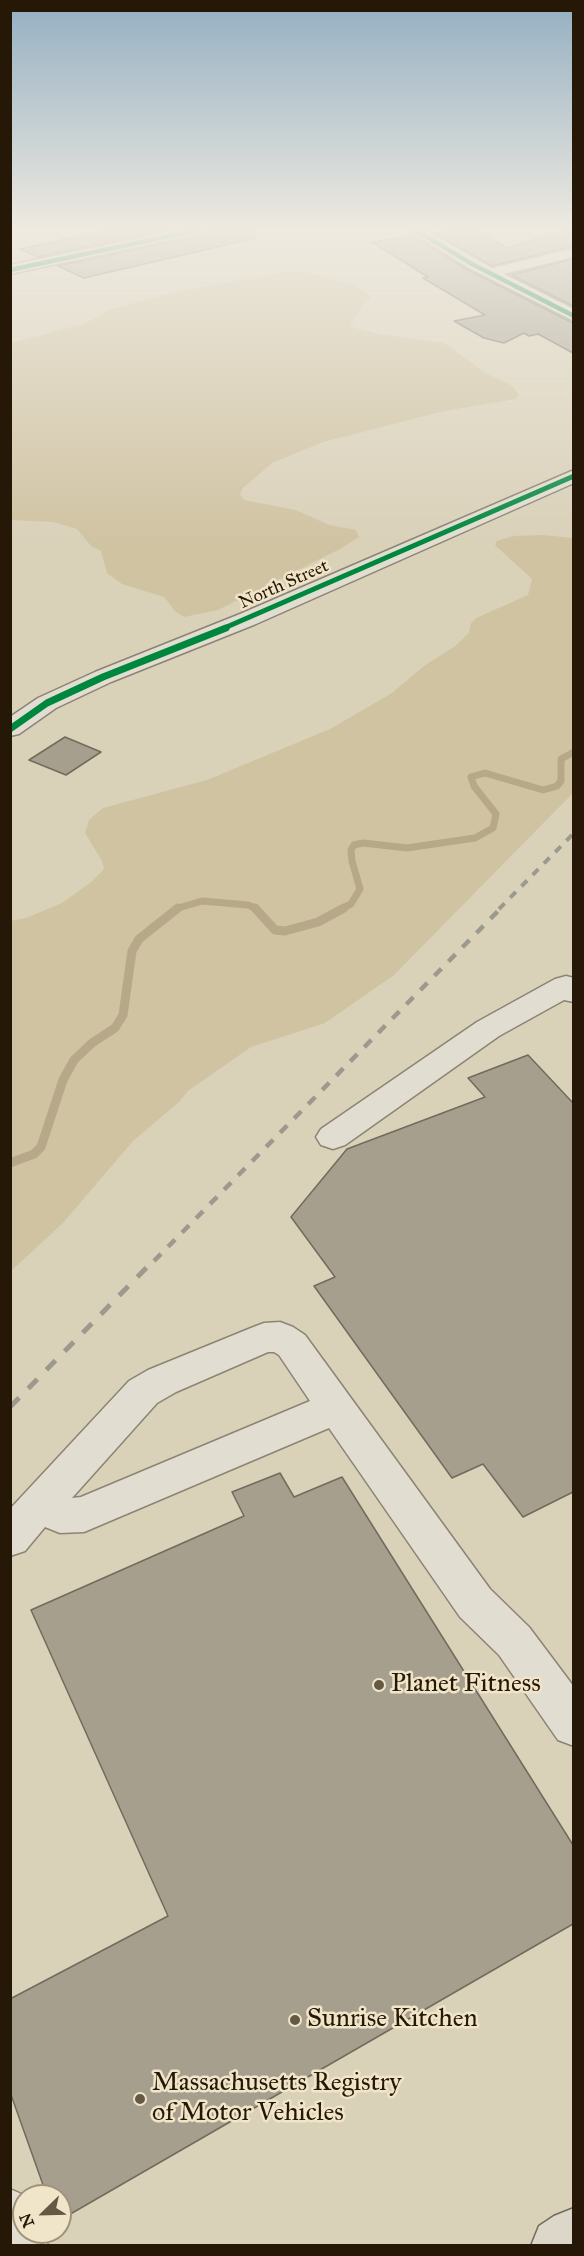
<!DOCTYPE html>
<html>
<head>
<meta charset="utf-8">
<style>
  body { margin:0 }
  #map { position:relative; width:584px; height:2256px; overflow:hidden; background:#dad1b9; font-family:"IM FELL Great Primer",serif }
  canvas { display:block }
  .frame { position:absolute; inset:0; border:12px solid #261807; pointer-events:none }
  .north { position:absolute; left:12px; top:2184px; width:60px; height:60px; box-sizing:border-box; background:#f0e5c8; border:2px solid #9f937b; border-radius:50%; rotate:247deg; font-size:16px; font-weight:700; line-height:24px; text-align:center; color:#261807 }
  .north::after { content:''; display:block; margin:auto; width:21px; height:27px; background:#655945; clip-path:polygon(50% 0,100% 100%,50% 72%,0 100%) }
</style>
</head>
<body>
<div id="map">
<canvas width="584" height="2256"></canvas>
<div class="frame"></div>
<div class="north">N</div>
</div>
<script>
const context = document.querySelector('canvas').getContext('2d');
context.lineJoin = 'round';
function fillPath(path, color) { context.fillStyle = color; context.fill(path, 'evenodd'); }
const poly = rows => new Path2D(rows.map(r => 'M' + r).join(''));
function trace(path, color, width, dash) { context.strokeStyle = color; context.lineWidth = width; context.lineCap = dash ? 'butt' : 'round'; context.setLineDash(dash || []); context.stroke(path); }
function label(font, color, halo, rows, align = 'center') {
  context.font = font + ' "IM FELL Great Primer",serif'; context.lineWidth = 5; context.setLineDash([]); context.textBaseline = 'middle'; context.strokeStyle = halo; context.fillStyle = color; for (const [text, x, y, turn = 0] of rows) {
    context.save(); context.translate(x, y); context.rotate((+turn || 0) * Math.PI / 180); context.textAlign = isNaN(turn) ? turn : align; if (halo) context.strokeText(text, 0, 0); context.fillText(text, 0, 0); context.restore();
  }
}
fillPath(poly([
  [284,272,305,272,351,284,369,294,371,298,363,305,350,327,379,334,444,343,486,373,511,385,519,395,516,399,444,411,323,442,272,463,243,488,240,494,244,500,296,510,329,525,356,530,359,537,340,549,218,610,184,617,175,611,164,597,122,584,107,573,101,551,91,546,77,529,53,522,11,520,11,343,83,324,112,309,170,293],
  [544,535,573,538,573,793,394,975,325,1023,251,1047,188,1091,179,1102,133,1141,63,1223,11,1271,11,921,26,918,62,903,91,882,104,869,102,861,85,833,89,820,103,808,207,780,330,729,392,693,424,666,454,647,469,633,471,623,476,618,528,595,532,579,495,545,497,541,513,536]
]), '#d0c3a2');
trace(poly([
  [175,909,202,901,248,905,257,909],
  [341,909,351,904,360,889,352,861,351,850,354,845,363,843,407,848,475,838,493,828,496,814,474,786,471,777,485,773,543,790,557,786,561,781,561,759,574,752]
]), '#b6a888', 7);
trace(poly([
  [255,908,275,930,285,931,318,922,344,908],
  [10,1163,34,1154,41,1147,63,1080,74,1060,92,1043,115,1028,123,1015,132,951,139,939,178,908]
]), '#b6a888', 9);
const building = poly([
  [118,228,177,228,38,257,20,249,118,228],
  [216,228,254,228,256,238,84,278,58,266,207,234,216,228],
  [472,228,508,248,573,228,573,246,492,266,435,233,472,228],
  [413,236,466,269,573,323,573,353,538,334,529,336,524,333,504,343,484,338,454,321,485,315,423,278,428,277,372,242,413,236],
  [573,259,573,306,511,275,573,259],
  [65,737,101,752,66,775,29,760,65,737],
  [528,1055,573,1103,573,1492,523,1517,483,1464,452,1478,314,1286,335,1277,291,1217,347,1149,485,1097,468,1078,528,1055],
  [280,1473,294,1497,342,1477,573,1845,573,1924,60,2220,60,2196,47,2196,10,2092,10,1999,168,1916,31,1610,244,1516,232,1492,280,1473]
]);
fillPath(building, '#a69f8e');
trace(building, '#726b5d', 1.5);
const minor = poly([
  [187,228,214,228,207,232,10,274,10,265,187,228],
  [405,228,422,228,492,268,574,248,574,257,504,274,574,309,574,321,467,267,405,228],
  [574,470,574,483,256,624,111,682,56,708,19,734,10,736,10,717,38,698,95,672,240,614,574,470],
  [566,976,574,978,574,1002,564,1000,499,1036,345,1145,333,1149,321,1145,316,1137,321,1129,477,1022,555,979,566,976],
  [280,1322,293,1327,305,1335,490,1589,529,1627,574,1687,574,1746,558,1740,499,1655,460,1617,329,1428,84,1532,60,1533,45,1527,25,1551,10,1556,10,1509,129,1381,148,1370,251,1328,264,1323,280,1322],
  [268,1352,274,1352,279,1355,310,1401,81,1497,72,1498,157,1403,176,1392,268,1352],
  [10,2189,26,2196,24,2196,24,2232,43,2232,48,2246,10,2246,10,2189]
]);
const major = poly([
  [574,2208,574,2246,531,2246,539,2226,554,2216,574,2208]
]);
trace(minor, '#8b8474', 3);
trace(major, '#726b5d', 3);
fillPath(minor, '#e2ddd1');
fillPath(major, '#ddd7c9');
trace(poly([
  [499,909,574,833]
]), '#9e998e', 4, [8, 8]);
trace(poly([
  [154,1261,501,908]
]), '#9e998e', 4.5, [10, 10]);
trace(poly([
  [10,1407,155,1259]
]), '#9e998e', 5, [13, 13]);
trace(poly([
  [412,228,472,264,574,316],
  [10,270,207,228]
]), '#00873e', 4.5);
trace(poly([
  [222,629,574,476]
]), '#00873e', 5);
trace(poly([
  [10,729,47,703,103,677,226,628]
]), '#00873e', 7);
const sky = context.createLinearGradient(0, 0, 0, 544);
sky.addColorStop(0, '#94afc2');
sky.addColorStop(0.42, '#eeeae0');
sky.addColorStop(1, '#eeeae000');
context.fillStyle = sky;
context.fillRect(0, 0, 584, 544);
for (const [x, y, r, color] of [
  [379,1685,6,"#655945"],
  [295,2020,6,"#655945"],
  [140,2099,6,"#655945"]
]) { const dot = new Path2D(); dot.arc(x, y, r, 0, 2 * Math.PI); context.fillStyle = color; context.fill(dot); trace(dot, '#f0e5c8', 2); }
label('18px', '#261807', '#f0e5c8', [
  ["North Street",284,585,-24]
]);
label('26px', '#261807', '#f0e5c8', [
  ["Planet Fitness",391,1685],
  ["Sunrise Kitchen",307,2020],
  ["Massachusetts Registry",152,2084],
  ["of Motor Vehicles",152,2114]
], 'left');
</script>
</body>
</html>
